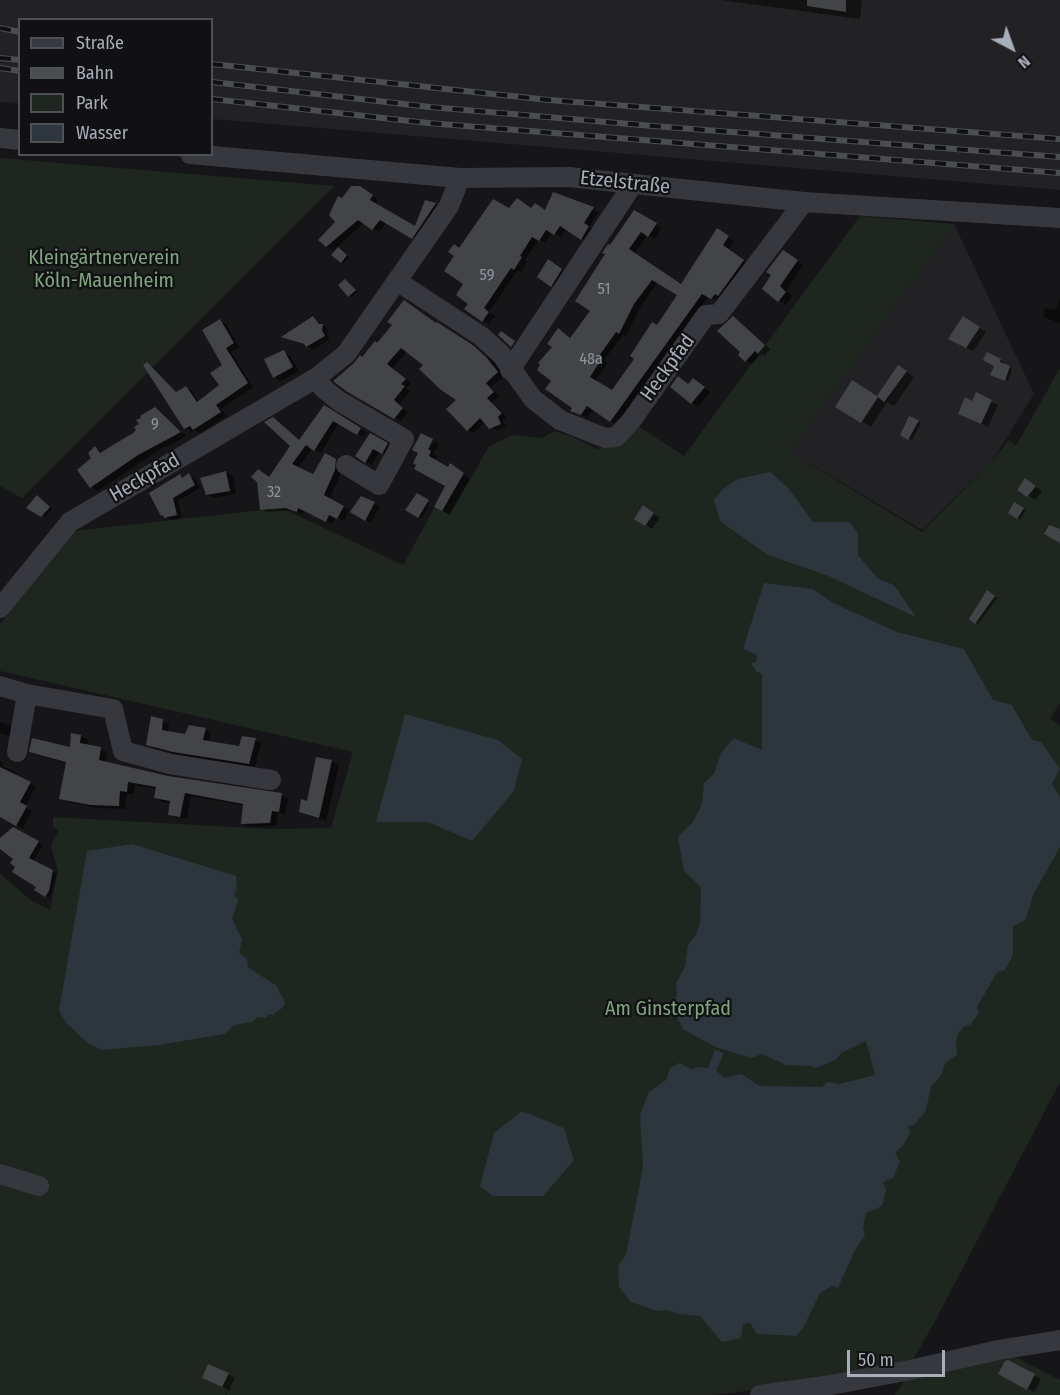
<!DOCTYPE html>
<html>
<head>
<meta charset="utf-8">
<style>
  body { margin:0 }
  #map { position:relative; width:1060px; height:1395px; overflow:hidden; background:#161618; font-family:"Fira Sans Condensed",sans-serif }
  canvas { display:block }
  .legend { position:absolute; left:18px; top:18px; width:195px; height:138px; box-sizing:border-box; background:#111113; border:2px solid #4d5055; margin:0; padding:8px 10px; list-style:none; font-size:18px; color:#a8aeb8 }
  .legend li { display:flex; align-items:center; gap:12px; height:30px }
  .legend b { width:30px; border:2px solid #4d5055 }
  .north { position:absolute; left:982px; top:18px; width:60px; height:60px; -webkit-text-stroke:4px #111113; paint-order:stroke; rotate:139deg; font-size:16px; font-weight:700; line-height:24px; text-align:center; color:#a8aeb8 }
  .north::after { content:''; display:block; margin:auto; width:21px; height:27px; background:#a8aeb8; clip-path:polygon(50% 0,100% 100%,50% 72%,0 100%) }
  .scale { position:absolute; left:847px; top:1350px; width:98px; height:27px; box-sizing:border-box; border:3px solid #a8aeb8; border-top:0; padding-left:8px; font-size:18px; line-height:21px; white-space:nowrap; color:#a8aeb8; -webkit-text-stroke:4px #111113; paint-order:stroke }
</style>
</head>
<body>
<div id="map">
<canvas width="1060" height="1395"></canvas>
<ul class="legend">
<li><b style="height:8px;background:#37383d"></b>Straße</li>
<li><b style="height:8px;background:#4a4d52"></b>Bahn</li>
<li><b style="height:16px;background:#1e261f"></b>Park</li>
<li><b style="height:16px;background:#2c363c"></b>Wasser</li>
</ul>
<div class="north">N</div>
<div class="scale">50 m</div>
</div>
<script>
const context = document.querySelector('canvas').getContext('2d');
context.lineJoin = 'round';
function fillPath(path, color) { context.fillStyle = color; context.fill(path, 'evenodd'); }
const poly = rows => new Path2D(rows.map(r => 'M' + r).join(''));
function trace(path, color, width, dash) { context.strokeStyle = color; context.lineWidth = width; context.lineCap = dash ? 'butt' : 'round'; context.setLineDash(dash || []); context.stroke(path); }
function label(font, color, halo, rows, align = 'center') {
  context.font = font + ' "Fira Sans Condensed",sans-serif'; context.lineWidth = 4.5; context.setLineDash([]); context.textBaseline = 'middle'; context.strokeStyle = halo; context.fillStyle = color; for (const [text, x, y, turn = 0] of rows) {
    context.save(); context.translate(x, y); context.rotate((+turn || 0) * Math.PI / 180); context.textAlign = isNaN(turn) ? turn : align; if (halo) context.strokeText(text, 0, 0); context.fillText(text, 0, 0); context.restore();
  }
}
fillPath(poly([
  [0,0,1060,0,1060,190,212,119,212,20,20,20,19,103,0,102],
  [954,224,1034,394,992,461,922,530,790,452]
]), '#222225');
fillPath(poly([
  [0,158,334,186,22,498,0,486],
  [860,216,954,224,790,452,922,532,992,461,1009,440,1016,446,1060,368,1060,703,1050,719,1060,726,1060,1082,933,1325,908,1368,830,1381,713,1395,226,1395,230,1385,225,1395,0,1395,0,873,30,900,50,910,58,871,51,846,58,831,53,827,53,817,269,829,331,828,353,752,0,671,0,624,73,531,281,508,403,565,435,507,450,515,489,446,513,435,542,438,554,431,571,436,597,449,619,445,638,426,684,456],
  [1004,1351,1060,1380,1060,1395,895,1395,907,1376]
]), '#1e261f');
fillPath(poly([
  [770,472,788,488,813,522,850,522,858,534,858,555,878,579,894,585,916,617,826,575,768,555,720,521,714,500,723,489,738,479],
  [764,583,813,589,831,602,897,632,964,649,993,700,1012,705,1032,740,1041,742,1060,769,1052,784,1060,797,1060,847,1034,893,1025,920,1013,926,1013,955,1005,970,997,972,977,1007,979,1013,970,1025,965,1026,958,1033,956,1042,957,1055,946,1062,940,1077,931,1086,926,1110,914,1125,908,1126,910,1132,904,1144,895,1153,900,1162,893,1178,883,1182,886,1190,882,1206,866,1213,863,1228,865,1235,855,1250,838,1288,832,1286,820,1293,803,1328,796,1336,757,1334,750,1323,743,1324,741,1338,722,1342,700,1316,679,1314,667,1310,657,1311,631,1302,619,1287,618,1266,626,1255,643,1167,640,1115,649,1092,666,1080,670,1068,679,1063,693,1070,697,1067,708,1068,715,1050,724,1053,716,1070,724,1078,741,1074,760,1086,822,1087,827,1082,839,1084,875,1075,866,1041,841,1053,837,1059,816,1068,811,1066,786,1065,762,1054,751,1058,716,1047,684,1030,671,1007,677,996,676,984,685,966,688,945,696,934,700,923,701,887,684,871,678,837,693,822,702,804,704,783,714,774,721,753,734,738,762,750,762,674,756,671,751,663,756,662,757,655,743,649],
  [405,714,498,740,522,759,514,791,472,841,428,822,376,822],
  [132,844,236,876,237,889,234,894,238,901,232,918,242,940,239,953,247,959,248,967,277,986,285,1003,282,1008,273,1015,269,1014,266,1018,257,1017,252,1022,234,1025,225,1034,159,1045,101,1050,88,1043,66,1023,59,1010,87,851],
  [522,1111,564,1128,574,1160,543,1196,493,1196,480,1186,494,1133]
]), '#2c363c');
fillPath(poly([
  [721,0,862,0,860,19],
  [367,192,378,200,376,204,416,228,426,201,442,208,419,241,387,222,379,232,364,223,334,250,327,246,320,240,337,222,343,200],
  [554,194,599,212,589,227,594,230,587,242,567,228,561,237,553,232,545,243,539,239,525,260,527,262,521,272,518,270,489,312,495,316,489,324,466,309,470,304,460,250,510,210,546,211],
  [634,212,662,228,655,239,648,235,635,253,681,285,724,234,734,241,728,250,750,265,718,301,709,296,617,425,594,409,587,418,572,410,574,408,553,380,592,311,611,247],
  [658,282,679,294,612,392,595,381,608,363,604,360,623,335,626,336,640,307],
  [341,250,349,257,344,263,341,262],
  [790,256,803,265,786,291,792,296,786,305,764,288],
  [549,261,564,272,554,287,539,277],
  [346,281,357,292,352,297,349,296],
  [1060,299,1060,323,1043,317,1045,308,1056,310],
  [313,318,328,329,327,335,330,339,313,350,306,345,284,337],
  [733,318,770,349,765,356,761,354,752,364,746,360],
  [964,318,986,332,973,351,950,338],
  [220,321,226,324,239,347,231,352,253,387,221,409,226,416,200,433,195,430,191,432,185,428,147,364,153,368,177,393,186,388,192,391,199,402,221,385,224,365],
  [437,324,480,351,494,363,504,376,491,387,499,396,492,402,507,417,503,421,506,427,497,431,485,422,474,433,468,430,458,400,425,364,407,351,392,369,411,383,406,388,410,391,399,405,408,412,401,421,347,390,362,359,378,345],
  [284,352,290,356,299,371,281,381,274,377],
  [988,354,1003,361,1002,364,1012,369,1008,381,994,376,996,366],
  [899,367,914,377,894,406,887,402,871,427,837,406,877,397],
  [678,378,689,385,700,383,710,392,698,407,672,387],
  [977,394,998,405,988,427,967,417],
  [324,407,366,432,364,437,339,423,321,453,312,448,298,469,313,476,325,455,341,464,341,473,329,500,349,510,344,521,336,517,332,524,304,511,303,515,292,510,267,512,261,509,270,478,292,446,279,423,300,441],
  [155,409,186,436,167,447,165,446,98,491,92,487,79,470,93,458,95,448,103,453,133,434],
  [910,418,921,423,912,440,902,435],
  [370,435,393,448,389,456,380,451,372,465,357,456],
  [434,441,439,444,433,454,437,456,434,461,449,469,457,469,470,478,449,514,436,507,447,486,425,457],
  [226,472,233,476,236,494,214,498,207,494],
  [189,475,195,478,200,488,178,501,182,518,171,520,162,515,180,476,184,478],
  [1032,484,1042,491,1035,500,1019,489],
  [417,495,430,503,422,518,407,510],
  [362,498,380,506,371,523,352,512],
  [40,499,52,509,45,517,28,508],
  [1015,504,1026,510,1020,519,1010,512],
  [650,511,660,518,652,529,646,525],
  [987,592,997,598,978,624,971,619],
  [152,718,169,724,168,732,186,736,205,729,211,733,209,743,240,748,255,740,261,743,255,767,180,755,154,748,148,744],
  [0,722,12,726,10,736,0,734],
  [72,735,81,736,88,740,87,746,107,753,105,763,168,777,281,795,288,798,285,814,278,813,276,826,249,827,243,823,245,806,191,796,187,819,177,818,170,814,172,803,162,802,155,798,157,789,135,785,134,794,127,794,125,809,98,808,68,802,61,798,67,763,38,755,31,752,72,749],
  [318,758,332,762,339,765,326,821,300,811,308,803],
  [0,761,3,763,2,766,17,773,15,776,36,786,25,807,32,811,23,829,0,815],
  [13,829,43,845,33,861,57,874,50,898,36,890,38,886,17,866,15,858,0,847,0,840],
  [1008,1362,1041,1379,1034,1392,1000,1374],
  [228,1374,235,1378,229,1390,210,1381]
]), '#0007');
fillPath(poly([
  [807,0,846,0,846,12,807,6],
  [351,186,360,186,373,195,370,200,415,226,425,200,436,203,412,239,380,220,372,230,358,220,326,247,318,240,335,222,329,215,338,196,342,198],
  [553,192,594,207,584,223,589,226,581,240,560,226,554,235,546,230,539,241,532,237,520,256,522,257,514,270,511,268,484,308,489,312,482,322,464,309,468,304,456,295,463,284,444,271,454,256,448,252,454,244,459,248,493,199,509,208,517,198,531,208,535,203,545,210],
  [634,210,657,223,648,237,641,232,629,249,681,284,717,228,729,236,723,245,744,260,718,296,715,294,711,299,702,294,610,422,587,406,581,415,570,411,572,408,545,389,551,381,537,370,540,365,538,363,552,347,547,344,558,328,570,338,590,311,575,301,605,254,602,253,608,244,610,245],
  [652,280,677,295,657,325,652,322,630,356,634,359,612,390,590,377,602,358,599,356,616,332,619,334,634,304],
  [338,247,347,255,341,263,331,255],
  [783,250,798,260,780,286,786,292,778,302,762,289,771,275,766,272],
  [548,259,562,269,551,287,537,277],
  [345,279,356,290,348,297,338,285],
  [404,300,436,323,437,322,474,346,487,358,498,372,486,383,494,392,487,398,502,413,498,417,501,424,489,429,480,418,467,431,446,409,456,400,441,390,419,369,423,365,401,348,387,364,406,379,401,384,405,386,394,400,403,408,394,419,346,391,333,381,354,363,360,355,362,357,375,341,377,343,392,325,387,322],
  [313,316,319,324,323,324,322,330,325,336,306,347,304,344,281,337],
  [733,316,765,345,758,354,755,351,745,362,738,355,740,352,717,331],
  [963,316,980,327,966,348,948,339],
  [220,319,234,343,226,348,248,383,216,405,221,412,193,430,190,426,184,429,143,365,147,362,176,392,186,386,197,402,219,385,210,373,222,365,202,330],
  [501,331,515,341,511,347,498,335],
  [284,350,293,367,273,378,264,359],
  [987,352,1001,359,1000,362,1010,366,1005,381,990,375,994,366,983,360],
  [898,365,907,371,884,402,878,397,861,423,835,407,852,380,877,396],
  [678,376,688,384,693,378,705,387,691,404,670,387],
  [976,392,992,400,981,424,958,414,965,397,972,401],
  [324,405,361,428,357,435,333,421,314,451,306,445,292,464,313,474,325,453,336,459,335,470,324,495,344,506,337,519,329,515,326,522,298,508,297,512,285,508,260,510,257,482,251,477,258,469,269,477,290,446,264,422,273,417,299,440],
  [155,407,181,432,138,455,90,488,77,470,91,458,88,453,95,446,100,453,133,433,136,430,134,427,139,424,136,420,141,418,140,416],
  [909,416,919,420,908,440,900,435],
  [370,433,388,443,382,454,373,449,365,463,355,456],
  [421,433,433,439,428,449,431,451,429,456,448,467,450,463,464,473,442,511,434,507,445,486,414,469,416,465,413,463,418,453,412,450],
  [226,471,230,491,206,495,200,478],
  [189,473,195,485,173,498,177,515,164,518,163,515,161,516,149,493,180,474,182,478],
  [1025,478,1036,486,1027,497,1017,490],
  [417,493,429,500,418,518,405,510],
  [37,495,50,507,41,517,26,508],
  [361,496,375,502,365,521,350,512],
  [1014,502,1024,508,1017,519,1008,513],
  [643,505,654,513,645,526,634,519],
  [1049,525,1060,529,1060,543,1044,534],
  [987,590,995,596,975,624,969,619],
  [151,716,163,719,162,730,185,734,189,725,206,728,203,740,239,746,242,736,256,738,249,764,173,752,146,745],
  [71,733,81,735,80,743,101,747,99,760,168,776,282,793,279,812,272,811,270,823,241,824,243,804,185,793,180,817,168,815,170,801,154,798,156,787,128,782,127,792,120,791,119,806,90,805,59,799,66,762,29,752,32,738,70,747],
  [316,757,332,760,319,818,299,812,301,799,307,801],
  [0,767,31,782,20,802,27,806,16,826,0,817],
  [13,827,39,841,29,858,53,870,49,891,45,897,34,890,36,887,12,872,15,867,10,863,13,859,0,849,0,838],
  [1008,1360,1035,1374,1027,1390,998,1374,1005,1361],
  [208,1364,229,1373,222,1387,202,1378]
]), '#424448');
trace(poly([
  [0,138,20,140],
  [190,154,460,178,569,177,804,202,1060,218],
  [397,281,481,336,501,354,533,399,560,420,605,438,616,437,631,421,706,315,719,314,804,202],
  [510,370,633,184],
  [316,378,324,389,339,401,404,439,379,485,346,465],
  [0,608,70,522,316,378,346,354,449,206,460,178],
  [0,686,27,694,113,709,123,751,170,764,271,780],
  [17,752,27,694],
  [0,1174,39,1186],
  [760,1395,831,1385,910,1370,998,1350,1060,1340]
]), '#37383d', 20);
const rail = poly([
  [0,28,20,32],
  [0,58,20,60],
  [212,64,549,100,1060,139],
  [0,68,20,71],
  [212,82,430,107,653,126,1060,157],
  [212,99,428,123,1060,173]
]);
trace(rail, '#4a4d52', 6);
trace(rail, '#111113', 4, [11]);
label('16px', '#8e949c', null, [
  ["59",487,276],
  ["51",604,290],
  ["48a",591,360],
  ["9",155,425],
  ["32",274,493]
]);
label('20px', '#a8aeb8', '#111113', [
  ["Etzelstraße",625,183,6],
  ["Heckpfad",668,368,-54],
  ["Heckpfad",145,478,-30]
]);
label('20px', '#7fa47f', '#111113', [
  ["Kleingärtnerverein",104,258],
  ["Köln-Mauenheim",104,281],
  ["Am Ginsterpfad",668,1009]
]);
</script>
</body>
</html>
